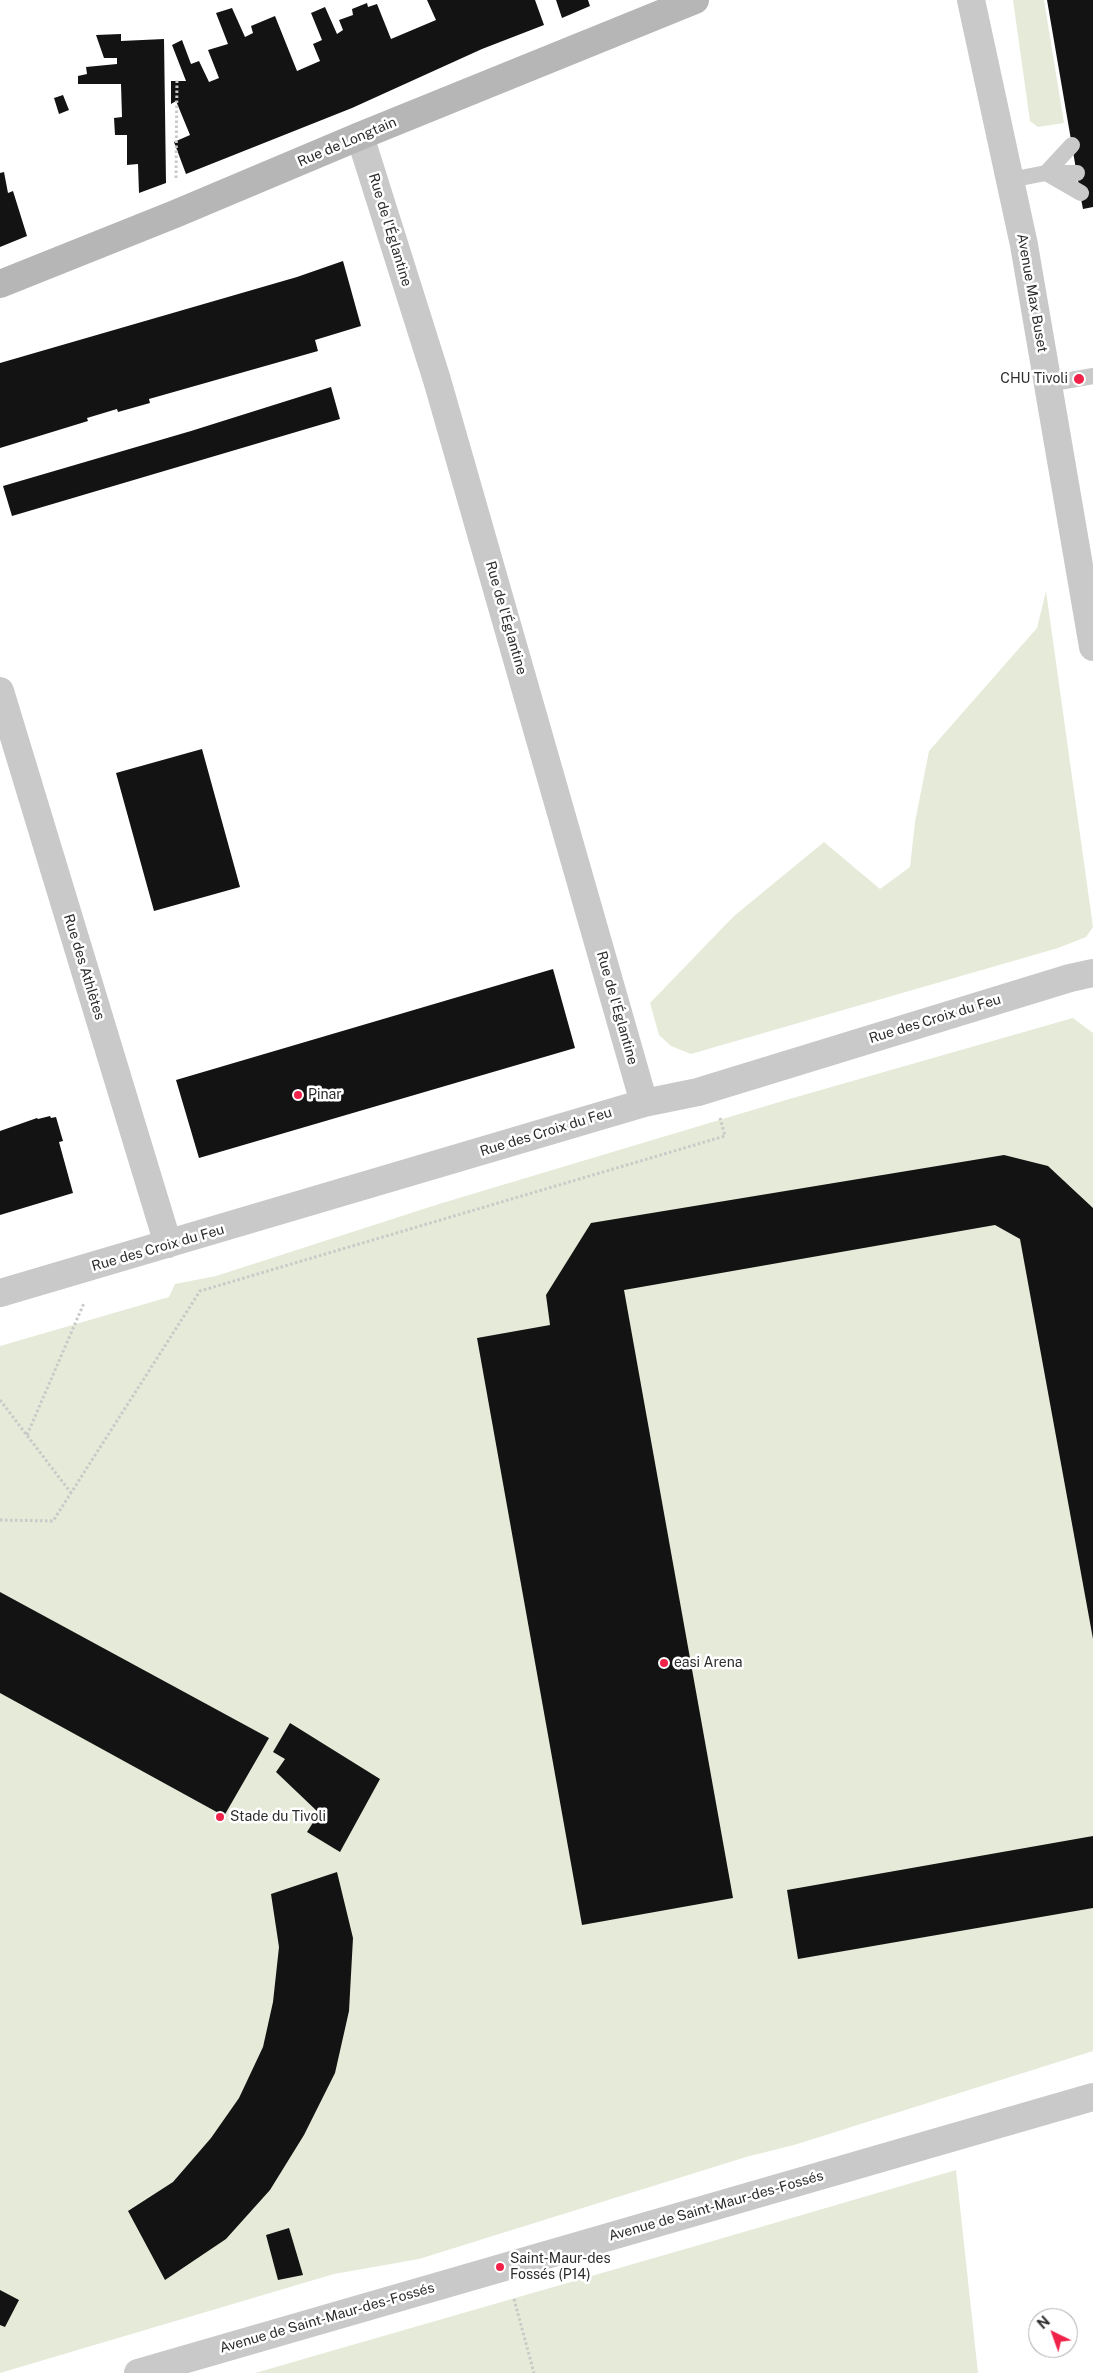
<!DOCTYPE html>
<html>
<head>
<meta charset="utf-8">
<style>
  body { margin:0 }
  #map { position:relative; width:1093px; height:2373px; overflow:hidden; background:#fff; font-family:"Public Sans",sans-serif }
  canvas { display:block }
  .north { position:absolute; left:1028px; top:2308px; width:50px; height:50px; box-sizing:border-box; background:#fff; border:1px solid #ababab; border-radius:50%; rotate:318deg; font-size:14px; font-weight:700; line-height:20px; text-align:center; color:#2c2c2c }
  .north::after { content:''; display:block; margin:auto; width:18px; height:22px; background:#f0224a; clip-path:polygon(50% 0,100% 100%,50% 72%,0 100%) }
</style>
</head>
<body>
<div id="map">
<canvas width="1093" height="2373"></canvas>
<div class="north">N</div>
</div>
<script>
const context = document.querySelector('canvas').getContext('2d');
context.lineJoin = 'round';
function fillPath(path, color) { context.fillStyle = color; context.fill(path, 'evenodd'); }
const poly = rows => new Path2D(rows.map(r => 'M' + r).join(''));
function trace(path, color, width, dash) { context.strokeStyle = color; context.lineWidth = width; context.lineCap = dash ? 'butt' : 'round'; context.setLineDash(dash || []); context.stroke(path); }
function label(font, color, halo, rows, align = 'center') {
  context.font = font + ' "Public Sans",sans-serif'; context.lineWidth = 5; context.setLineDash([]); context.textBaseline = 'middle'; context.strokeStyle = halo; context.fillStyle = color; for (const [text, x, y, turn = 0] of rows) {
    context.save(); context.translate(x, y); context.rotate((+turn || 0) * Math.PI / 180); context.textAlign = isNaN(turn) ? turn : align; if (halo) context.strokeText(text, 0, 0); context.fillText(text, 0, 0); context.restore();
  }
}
fillPath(poly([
  [1013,0,1044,0,1064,123,1038,127,1030,121],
  [1046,591,1093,927,1086,937,1058,948,691,1054,671,1046,659,1035,650,1003,734,916,824,842,880,889,910,867,915,822,929,751,1037,628],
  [1073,1018,1093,1033,1093,2051,794,2145,746,2157,419,2259,334,2274,0,2373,0,1346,169,1297,175,1284,216,1276,439,1204,786,1100],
  [956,2170,978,2373,255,2373,706,2243]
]), '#e5ebd8');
fillPath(poly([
  [427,0,535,0,544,25,482,49,352,108,186,174,174,142,190,135,176,101,171,104,171,81,186,81,172,45,182,40,191,64,199,61,209,82,219,78,208,50,228,44,216,13,232,8,245,37,253,33,251,26,275,16,297,71,320,61,313,44,322,40,311,13,325,7,337,34,343,30,339,20,353,15,352,9,367,3,368,7,377,4,391,39,436,20],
  [556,0,588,0,590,6,562,18],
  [1047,0,1093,0,1093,207,1083,209,1082,204],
  [121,34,121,41,164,39,166,183,139,193,138,164,127,165,127,135,115,135,114,118,122,117,121,84,78,84,78,76,87,74,86,67,117,64,117,58,104,58,96,35],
  [63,95,69,110,59,114,54,98],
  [4,172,8,193,13,191,27,236,0,247,0,173],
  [343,261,361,326,315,340,318,351,149,399,150,403,118,412,117,409,87,418,88,421,0,448,0,363,297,277],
  [331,387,340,419,12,516,3,486,191,431],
  [202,749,240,887,154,911,116,773],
  [553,969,575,1048,199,1158,176,1080],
  [50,1116,51,1118,56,1117,63,1141,59,1142,73,1193,0,1215,0,1131,37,1118,38,1119],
  [1004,1155,1048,1166,1093,1208,1093,1639,1020,1239,995,1225,624,1290,733,1898,582,1925,477,1338,550,1325,546,1295,591,1223],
  [0,1592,269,1738,224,1816,0,1693],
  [290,1723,380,1779,340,1852,307,1832,319,1813,276,1772,285,1759,273,1752],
  [1093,1836,1093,1908,798,1959,787,1890],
  [337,1872,353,1938,349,2011,335,2073,304,2135,270,2190,226,2239,165,2280,128,2211,173,2182,211,2138,239,2098,263,2047,273,2002,279,1947,271,1894],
  [289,2228,303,2275,278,2280,266,2235],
  [0,2290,19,2300,5,2327,0,2325]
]), '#131313');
trace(poly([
  [176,178,177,78],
  [0,1400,71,1493],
  [27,1435,84,1303],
  [0,1520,53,1521,200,1291,725,1136,720,1118],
  [514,2299,534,2373]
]), '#c9c9c9', 3, [2.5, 2.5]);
trace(poly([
  [1046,173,1072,145],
  [1048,174,1081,193],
  [1010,180,1046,173,1077,173],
  [1048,384,1093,376]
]), '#c9c9c9', 16);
trace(poly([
  [971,0,1024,245,1093,647],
  [360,136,437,380,644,1103],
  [0,691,168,1244],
  [0,1293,644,1103,698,1092,1070,978,1093,973],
  [138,2373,1093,2097]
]), '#c9c9c9', 28);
trace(poly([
  [0,284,175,214,360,136,695,0]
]), '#b6b6b6', 28);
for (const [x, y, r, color] of [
  [1079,379,6,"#f0224a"],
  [298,1095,5,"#f0224a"],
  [664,1663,5,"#f0224a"],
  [220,1817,5,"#f0224a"],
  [500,2267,5,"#f0224a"]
]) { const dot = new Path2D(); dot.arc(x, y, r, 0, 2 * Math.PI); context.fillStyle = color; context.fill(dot); trace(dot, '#fff', 2); }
label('14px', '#2c2c2c', '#fff', [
  ["Rue de Longtain",347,142,-23],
  ["Rue de l'Églantine",390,230,73],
  ["Avenue Max Buset",1032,293,80],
  ["Rue de l'Églantine",506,618,74],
  ["Rue des Athlètes",84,967,73],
  ["Rue de l'Églantine",617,1008,74],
  ["Rue des Croix du Feu",935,1019,-17],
  ["Rue des Croix du Feu",546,1132,-17],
  ["Rue des Croix du Feu",158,1248,-16],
  ["Avenue de Saint-Maur-des-Fossés",716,2206,-16],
  ["Avenue de Saint-Maur-des-Fossés",327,2318,-16]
]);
label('14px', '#2c2c2c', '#fff', [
  ["CHU Tivoli",1068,379,"right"],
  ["Pinar",308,1095],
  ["easi Arena",674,1663],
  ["Stade du Tivoli",230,1817],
  ["Saint-Maur-des",510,2259],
  ["Fossés (P14)",510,2275]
], 'left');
</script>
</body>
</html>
